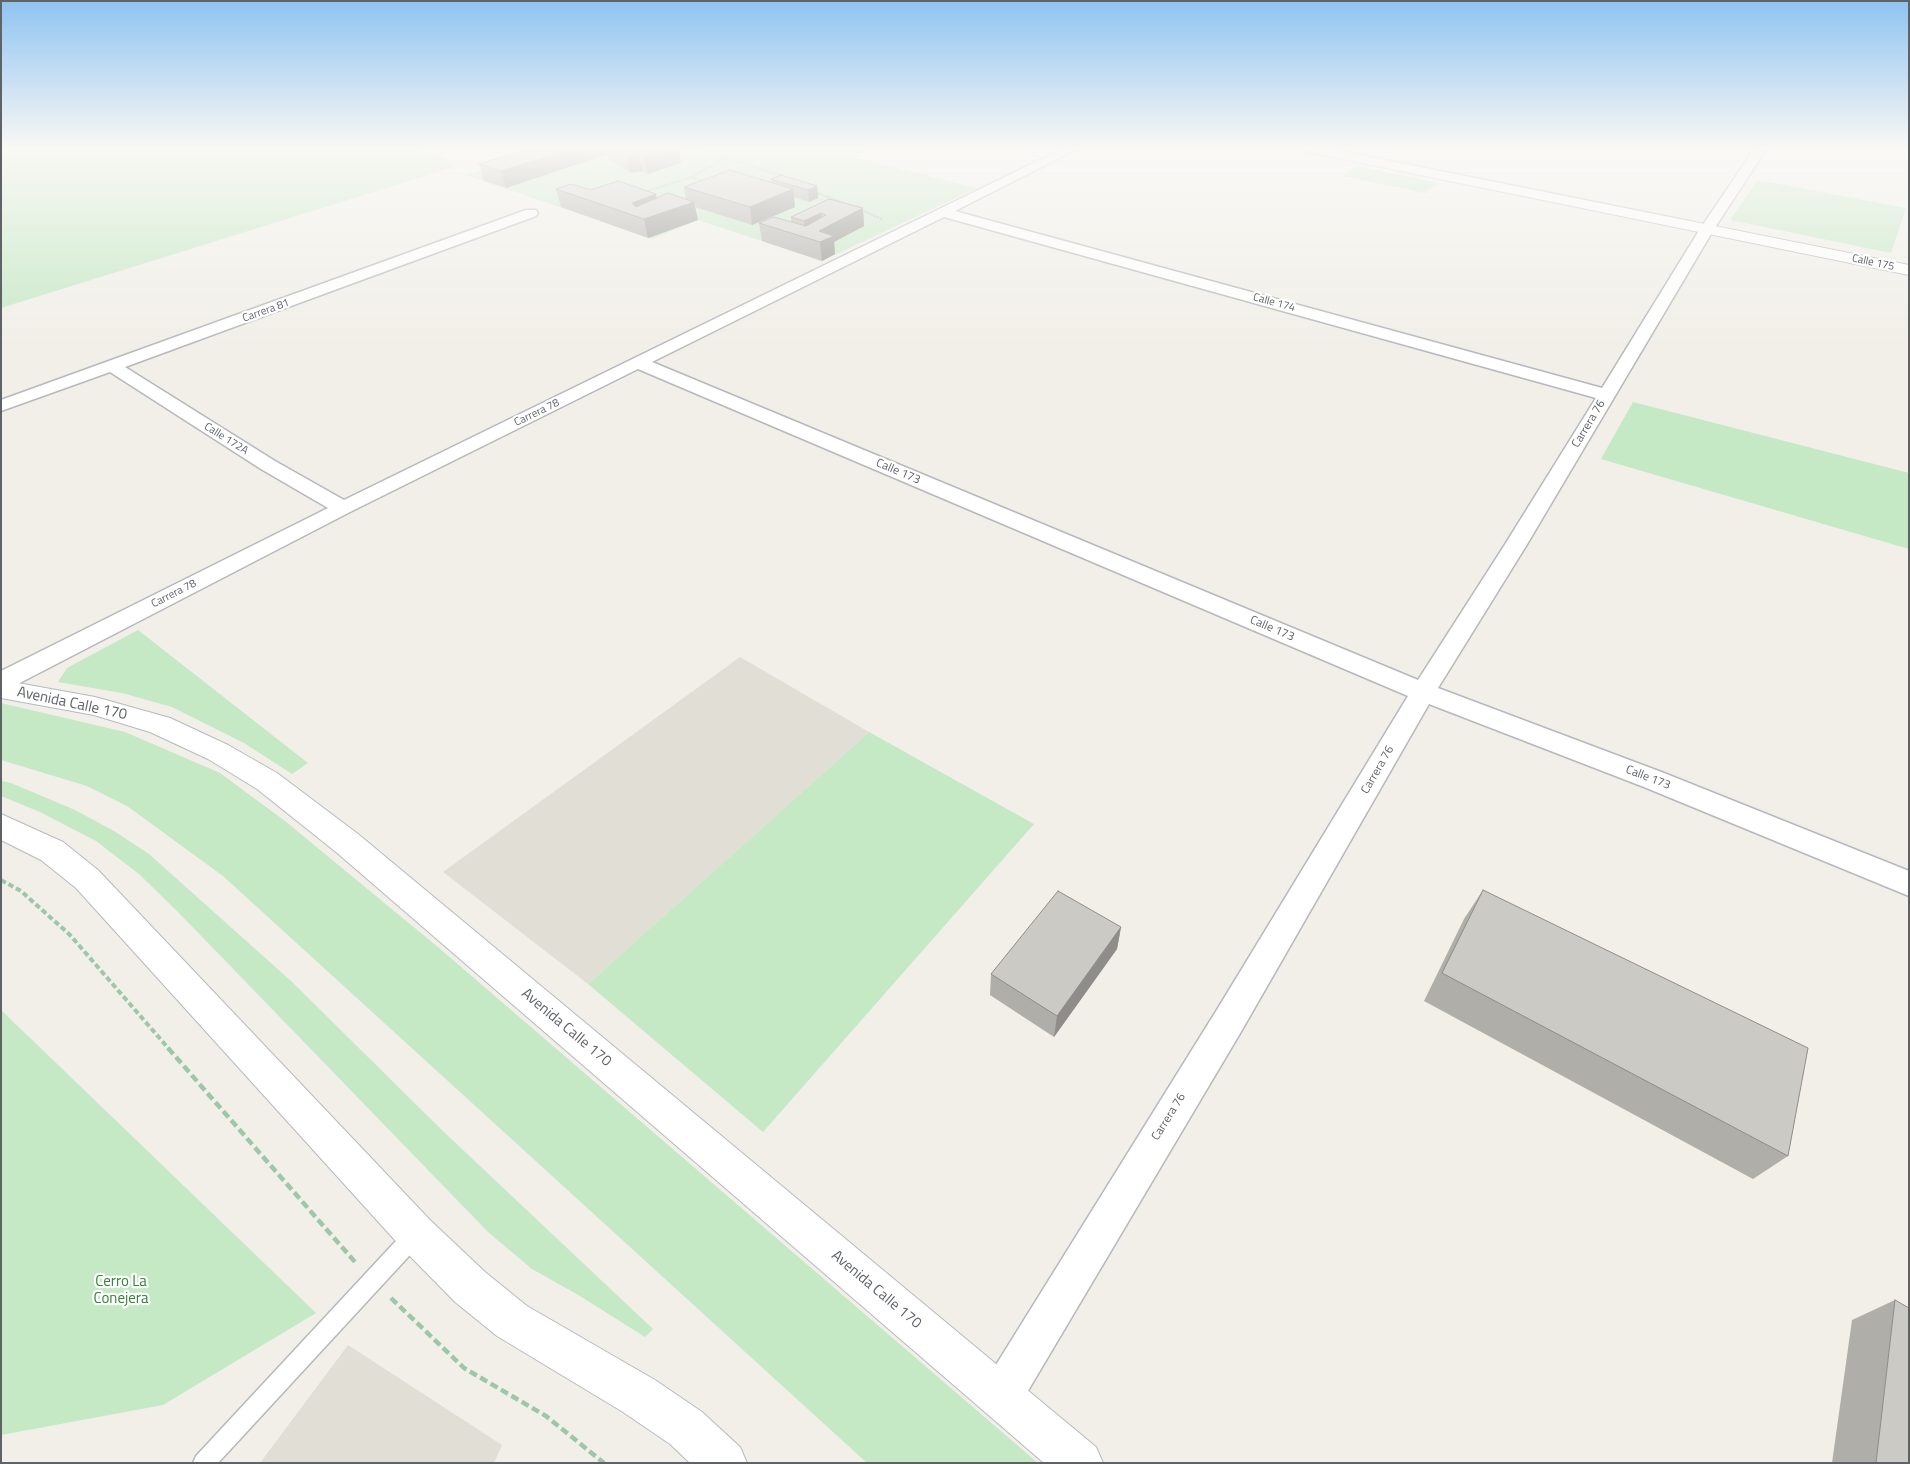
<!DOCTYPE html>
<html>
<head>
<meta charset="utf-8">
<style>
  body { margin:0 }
  #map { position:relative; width:1910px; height:1464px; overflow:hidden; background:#f1efe8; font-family:"Titillium Web",sans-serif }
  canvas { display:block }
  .frame { position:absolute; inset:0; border:2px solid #5f6368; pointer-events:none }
</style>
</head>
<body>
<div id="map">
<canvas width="1910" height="1464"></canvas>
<div class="frame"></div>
</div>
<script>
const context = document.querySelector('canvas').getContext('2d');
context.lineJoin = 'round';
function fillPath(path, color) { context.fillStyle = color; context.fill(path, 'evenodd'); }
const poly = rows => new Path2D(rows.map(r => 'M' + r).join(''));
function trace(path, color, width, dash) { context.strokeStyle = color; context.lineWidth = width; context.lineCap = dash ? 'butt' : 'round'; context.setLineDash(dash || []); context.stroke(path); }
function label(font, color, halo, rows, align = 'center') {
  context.font = font + ' "Titillium Web",sans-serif'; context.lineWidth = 4.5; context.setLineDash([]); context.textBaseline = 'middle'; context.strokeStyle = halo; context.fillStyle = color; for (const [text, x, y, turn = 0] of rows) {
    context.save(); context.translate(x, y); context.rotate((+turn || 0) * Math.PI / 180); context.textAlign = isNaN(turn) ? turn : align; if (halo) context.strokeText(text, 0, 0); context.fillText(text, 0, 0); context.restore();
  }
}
fillPath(poly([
  [740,657,869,732,588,984,443,872],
  [348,1345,502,1445,494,1463,260,1463]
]), '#e1ded6');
fillPath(poly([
  [1,148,415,148,445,157,454,167,1,308],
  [548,148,869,148,852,157,977,188,822,261,698,220,652,239,466,175],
  [1322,148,1336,148,1692,220,1696,223,1690,223],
  [1357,166,1438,183,1425,193,1343,176],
  [1758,180,1906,208,1891,253,1730,220],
  [1633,402,1909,473,1909,549,1601,459],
  [138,630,308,763,292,774,244,743,172,707,122,693,58,682,67,668],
  [1,703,125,732,220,773,285,821,439,948,1038,1463,867,1463,223,876,127,806,87,786,1,760],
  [869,732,1034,824,763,1132,588,984],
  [1,781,11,783,75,810,114,831,149,854,291,981,446,1134,653,1329,645,1337,580,1296,532,1269,488,1232,179,913,139,874,96,841,40,812,1,796],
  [1,1010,316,1313,163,1405,1,1435]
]), '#c5e8c5');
const lane = poly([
  [414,1227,421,1229,423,1236,421,1243,218,1463,193,1463,196,1456,407,1229,414,1227]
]);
const street = poly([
  [1064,148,1079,148,955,211,1602,388,1700,229,1755,148,1767,148,1714,229,1526,546,1438,688,1664,773,1909,871,1909,896,1644,787,1429,704,1242,1030,1016,1411,1001,1417,986,1411,980,1396,986,1381,1218,1008,1408,696,638,369,350,512,10,688,1,691,1,671,328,508,261,469,110,372,1,411,1,400,526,210,536,210,538,213,536,216,125,367,275,461,344,500,1064,148],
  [944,217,1596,398,1504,546,1418,680,652,362,944,217]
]);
const secondary = poly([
  [1302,148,1326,148,1909,265,1909,275,1308,152,1302,148],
  [1,680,95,697,170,718,228,745,277,773,358,834,1096,1447,1103,1463,1044,1463,336,852,257,789,208,759,150,732,94,715,1,698,1,680],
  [1,814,63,842,98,870,430,1220,485,1272,527,1306,655,1380,702,1412,740,1447,747,1463,690,1463,670,1444,623,1412,497,1336,455,1302,402,1248,76,888,41,860,1,840,1,814]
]);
trace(lane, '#b5b8bc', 3);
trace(street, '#b5b8bc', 3);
trace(secondary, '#b6babf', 2);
trace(poly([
  [721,157,783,176],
  [691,177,704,181],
  [645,192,691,177,717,163,721,157,717,151,676,148],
  [815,192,846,204],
  [861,210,882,219]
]), '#9cc7a9', 2, [2.5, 1]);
trace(poly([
  [1,880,21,891,70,935,169,1049]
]), '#9cc7a9', 4, [5.5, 3]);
trace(poly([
  [168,1048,355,1262],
  [391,1298,464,1368,546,1416,604,1463]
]), '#9cc7a9', 4.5, [8, 4]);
fillPath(lane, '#fff');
fillPath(street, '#fff');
fillPath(secondary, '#fff');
fillPath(poly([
  [531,148,679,148,681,163,648,174,643,171,630,173,609,159,608,154,506,188,484,181,479,164],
  [771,179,817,186,818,198,809,202,794,197,795,207,752,225,695,207,698,220,648,238,561,207,556,189,656,198,686,199,684,187,772,183],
  [829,199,863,208,864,226,834,242,835,254,822,261,762,241,759,223,791,222,791,217],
  [1483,890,1788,1156,1753,1179,1424,1001,1464,919],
  [1121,927,1117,949,1054,1037,990,995,991,974],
  [1895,1300,1909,1463,1832,1463,1852,1320]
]), '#afaea9');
fillPath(poly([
  [573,148,606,148,608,154,506,188,501,171],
  [674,148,679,148,681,163,648,174,644,157],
  [639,154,643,171,630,173,626,156],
  [817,186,818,198,809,202,808,190],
  [793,189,795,207,752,225,750,207],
  [656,194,659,212,642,219,632,203],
  [694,202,698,220,648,238,644,219],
  [863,208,864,226,834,242,835,254,822,261,819,233,805,237,804,221,821,213,823,229],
  [1121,927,1117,949,1054,1037,1057,1016]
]), '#8f8d8a');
const building = poly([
  [531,148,573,148,501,171,479,164,531,148],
  [613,148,674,148,644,157,639,154,626,156,613,148],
  [730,170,793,189,750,207,684,187,730,170],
  [781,175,817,186,808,190,771,179,781,175],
  [618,181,656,194,632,203,636,207,668,193,694,202,644,219,556,189,571,184,591,190,618,181],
  [829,199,863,208,819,231,834,236,820,242,759,223,774,217,806,226,826,215,821,213,804,221,791,217,829,199],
  [1483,890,1808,1048,1788,1156,1442,973,1483,890],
  [1058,891,1121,927,1057,1016,991,974,1058,891],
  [1895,1300,1909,1308,1909,1463,1876,1463,1895,1300]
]);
fillPath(building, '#cccac5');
trace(building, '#8f8d8a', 1);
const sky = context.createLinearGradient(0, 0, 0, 353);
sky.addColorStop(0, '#8fc3f1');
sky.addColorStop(0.42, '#f9f8f5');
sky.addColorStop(1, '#f9f8f500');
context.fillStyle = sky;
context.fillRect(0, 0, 1910, 353);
label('11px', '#5f6368', '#fff', [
  ["Calle 175",1873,263,12],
  ["Calle 174",1274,303,15],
  ["Carrera 81",266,311,-20],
  ["Carrera 78",537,413,-26],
  ["Calle 172A",226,439,32],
  ["Carrera 78",174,594,-27]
]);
label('12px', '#5f6368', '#fff', [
  ["Carrera 76",1589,424,-59],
  ["Calle 173",898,472,23],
  ["Calle 173",1272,629,23],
  ["Carrera 76",1378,770,-60],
  ["Calle 173",1648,778,21],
  ["Carrera 76",1169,1117,-58]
]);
label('15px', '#5f6368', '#fff', [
  ["Avenida Calle 170",72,704,12],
  ["Avenida Calle 170",566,1028,40],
  ["Avenida Calle 170",876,1290,40]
]);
label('15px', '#348238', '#fff', [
  ["Cerro La",121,1282],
  ["Conejera",121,1299]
]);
</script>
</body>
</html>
